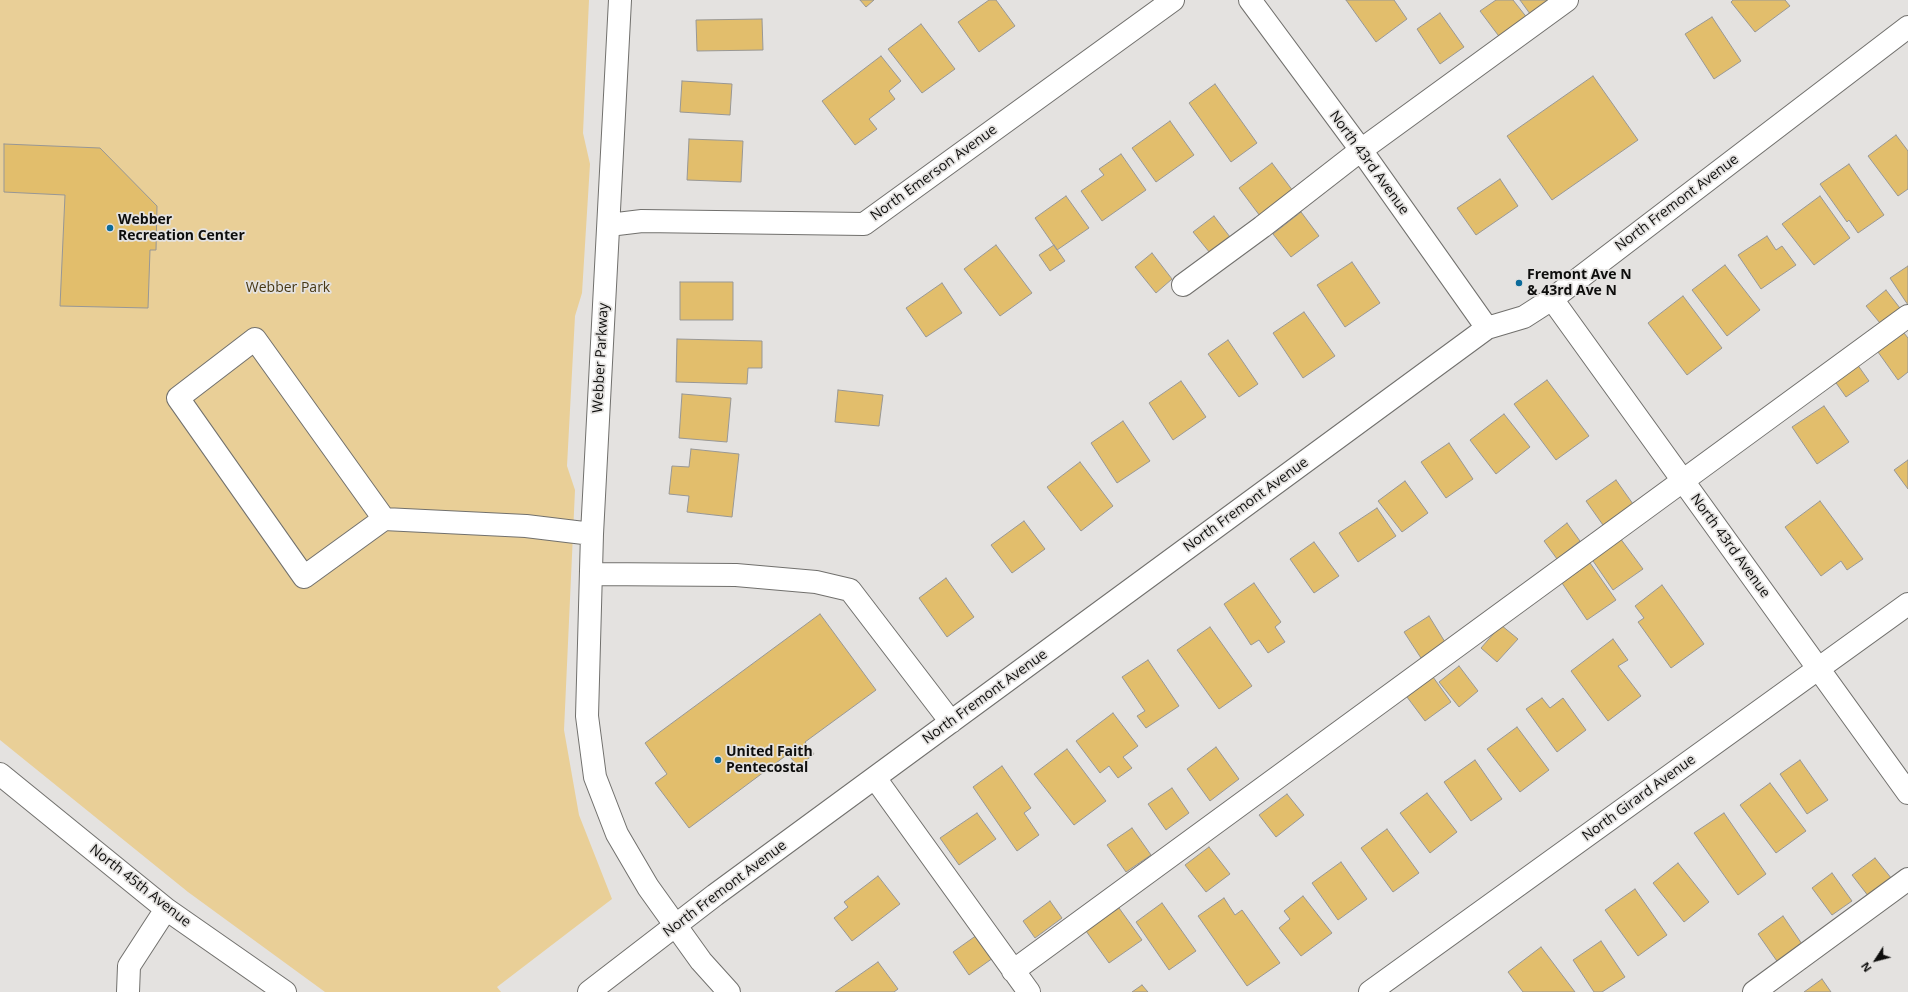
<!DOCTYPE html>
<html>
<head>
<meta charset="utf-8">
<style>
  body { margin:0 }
  #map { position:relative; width:1908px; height:992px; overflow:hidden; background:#e4e2e0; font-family:"Open Sans",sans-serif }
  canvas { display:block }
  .north { position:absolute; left:1856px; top:940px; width:40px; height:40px; -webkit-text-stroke:3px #e4e2e0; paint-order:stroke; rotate:234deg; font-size:11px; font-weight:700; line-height:16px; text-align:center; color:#0e0e0d }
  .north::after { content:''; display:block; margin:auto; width:14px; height:18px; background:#0e0e0d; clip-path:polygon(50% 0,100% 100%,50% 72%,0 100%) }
</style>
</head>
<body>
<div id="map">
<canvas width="1908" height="992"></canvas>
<div class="north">N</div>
</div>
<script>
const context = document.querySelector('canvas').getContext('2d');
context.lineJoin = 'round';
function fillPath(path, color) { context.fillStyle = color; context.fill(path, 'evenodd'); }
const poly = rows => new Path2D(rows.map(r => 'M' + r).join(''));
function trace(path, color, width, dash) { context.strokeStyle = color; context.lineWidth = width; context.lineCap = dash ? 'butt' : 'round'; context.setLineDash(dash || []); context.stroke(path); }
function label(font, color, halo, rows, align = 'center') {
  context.font = font + ' "Open Sans",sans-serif'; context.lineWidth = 3.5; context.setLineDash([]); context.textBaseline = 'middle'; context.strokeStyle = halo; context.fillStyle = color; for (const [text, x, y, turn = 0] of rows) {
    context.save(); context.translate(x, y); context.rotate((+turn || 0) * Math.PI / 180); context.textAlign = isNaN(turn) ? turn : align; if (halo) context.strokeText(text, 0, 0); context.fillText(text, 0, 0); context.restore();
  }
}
fillPath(poly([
  [0,0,589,0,583,133,590,164,582,293,575,316,567,466,575,490,564,730,579,815,612,899,497,987,501,992,325,992,188,892,0,740]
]), '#e9cf97');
const building = poly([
  [860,0,874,0,866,7,860,0],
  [989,0,996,0,1015,26,979,52,958,22,989,0],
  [1346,0,1394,0,1407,19,1376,42,1346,0],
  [1496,0,1513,0,1528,19,1501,39,1480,11,1496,0],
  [1520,0,1557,0,1533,18,1520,0],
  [1733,0,1785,0,1790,6,1755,32,1731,2,1733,0],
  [1440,13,1464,47,1440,64,1417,29,1440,13],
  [1712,17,1741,61,1714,79,1685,34,1712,17],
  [762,19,763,50,697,51,696,20,762,19],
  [921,24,955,69,922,93,888,49,921,24],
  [881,56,901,81,889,91,895,99,869,119,877,129,855,145,822,101,881,56],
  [1593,76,1638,140,1552,200,1507,136,1593,76],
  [682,81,732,84,730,115,680,112,682,81],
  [1215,84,1257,143,1231,162,1189,103,1215,84],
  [1170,121,1194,155,1156,182,1132,148,1170,121],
  [1896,135,1908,151,1908,189,1898,196,1868,156,1896,135],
  [689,139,743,141,741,182,687,180,689,139],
  [4,144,100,148,157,206,156,250,150,250,148,308,60,306,65,195,4,192,4,144],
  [1121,154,1146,190,1102,221,1081,191,1104,175,1099,169,1121,154],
  [1272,163,1293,191,1260,216,1239,188,1272,163],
  [1849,164,1884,215,1858,233,1849,220,1847,222,1820,184,1849,164],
  [1500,179,1518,206,1476,235,1457,208,1500,179],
  [1066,196,1089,228,1057,250,1035,218,1066,196],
  [1820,196,1850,238,1814,265,1782,224,1820,196],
  [1301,212,1319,236,1291,257,1273,234,1301,212],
  [1214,216,1230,237,1210,253,1193,232,1214,216],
  [1767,236,1776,250,1782,246,1796,265,1761,289,1738,255,1767,236],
  [996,245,1032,293,1000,316,964,269,996,245],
  [1054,245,1065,261,1050,271,1039,255,1054,245],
  [1152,253,1172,279,1156,293,1135,267,1152,253],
  [1352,262,1380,303,1345,327,1317,285,1352,262],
  [1725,265,1760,310,1727,336,1692,290,1725,265],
  [1908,266,1908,305,1890,278,1908,266],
  [680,282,733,282,733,320,680,320,680,282],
  [942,283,962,313,926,337,906,308,942,283],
  [1886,290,1903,312,1884,328,1866,306,1886,290],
  [1683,296,1722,348,1687,375,1648,323,1683,296],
  [1304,312,1335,356,1303,378,1273,333,1304,312],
  [1904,333,1908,338,1908,372,1898,380,1878,352,1904,333],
  [677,339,762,341,762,368,748,368,747,384,676,382,677,339],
  [1228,340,1258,384,1239,397,1208,354,1228,340],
  [1857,364,1869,381,1846,397,1834,380,1857,364],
  [1547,380,1589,436,1556,460,1514,404,1547,380],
  [1181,381,1206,417,1173,440,1149,403,1181,381],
  [838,390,883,395,879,426,835,422,838,390],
  [682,394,731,398,727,442,679,438,682,394],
  [1824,406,1849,442,1817,464,1792,427,1824,406],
  [1504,414,1530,447,1496,474,1470,440,1504,414],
  [1123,421,1150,461,1117,483,1091,443,1123,421],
  [1449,443,1473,479,1446,498,1421,462,1449,443],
  [691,449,739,454,732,517,687,512,689,496,669,494,672,466,689,467,691,449],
  [1908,460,1908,489,1894,470,1908,460],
  [1080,462,1113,506,1081,531,1047,487,1080,462],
  [1616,480,1633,504,1603,525,1586,501,1616,480],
  [1405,481,1428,513,1402,532,1378,501,1405,481],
  [1820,501,1863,559,1847,570,1841,561,1821,576,1785,527,1820,501],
  [1377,508,1396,536,1358,562,1339,533,1377,508],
  [1024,521,1045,549,1012,573,991,545,1024,521],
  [1567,523,1580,541,1557,559,1544,541,1567,523],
  [1620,538,1643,569,1613,590,1591,558,1620,538],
  [1314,542,1339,576,1314,593,1290,559,1314,542],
  [1590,563,1616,600,1587,620,1562,583,1590,563],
  [946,578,974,617,947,637,919,598,946,578],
  [1254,583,1281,622,1275,627,1285,642,1268,653,1259,640,1251,645,1224,604,1254,583],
  [1662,585,1704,644,1671,668,1638,622,1644,618,1635,606,1662,585],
  [820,614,876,690,805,742,814,754,798,767,788,754,689,828,655,783,667,774,645,743,820,614],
  [1429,616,1445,642,1421,658,1404,632,1429,616],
  [1501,625,1518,639,1497,662,1481,648,1501,625],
  [1210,627,1252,686,1219,709,1177,650,1210,627],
  [1613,639,1628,660,1618,666,1641,696,1608,721,1571,671,1613,639],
  [1148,660,1179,706,1146,728,1137,716,1145,711,1122,677,1148,660],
  [1459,666,1478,691,1459,707,1439,682,1459,666],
  [1433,677,1451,702,1425,721,1407,697,1433,677],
  [1542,698,1550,708,1563,698,1586,730,1557,752,1526,709,1542,698],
  [1113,713,1138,746,1123,757,1132,768,1118,778,1109,766,1100,773,1076,741,1113,713],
  [1517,727,1549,770,1520,792,1487,749,1517,727],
  [1216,747,1239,779,1210,801,1187,769,1216,747],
  [1067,749,1106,801,1074,825,1034,774,1067,749],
  [1475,760,1502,799,1471,821,1444,782,1475,760],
  [1800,760,1828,800,1807,814,1780,774,1800,760],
  [1002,766,1031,808,1024,813,1039,835,1017,851,973,787,1002,766],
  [1770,783,1806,831,1776,853,1740,805,1770,783],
  [1172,788,1189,813,1166,830,1148,804,1172,788],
  [1427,793,1457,832,1430,853,1400,813,1427,793],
  [1287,794,1304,815,1276,837,1259,815,1287,794],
  [977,813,996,839,959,865,940,838,977,813],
  [1724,813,1766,874,1738,895,1694,833,1724,813],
  [1132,828,1151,855,1126,872,1107,845,1132,828],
  [1387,829,1419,873,1393,892,1361,848,1387,829],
  [1209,847,1230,874,1206,892,1185,865,1209,847],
  [1875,858,1892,879,1869,897,1852,875,1875,858],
  [1341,862,1367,899,1338,920,1312,883,1341,862],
  [1678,863,1709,902,1684,922,1653,883,1678,863],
  [1832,873,1852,901,1832,915,1812,888,1832,873],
  [878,876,900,904,852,941,834,918,848,907,844,902,878,876],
  [1635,889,1667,935,1638,956,1605,910,1635,889],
  [1303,896,1332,933,1301,956,1279,928,1290,919,1284,911,1303,896],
  [1224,898,1235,915,1242,910,1280,963,1247,986,1198,916,1224,898],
  [1050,901,1062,918,1035,938,1023,921,1050,901],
  [1162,903,1196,951,1169,970,1136,922,1162,903],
  [1119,908,1142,940,1109,963,1086,931,1119,908],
  [1783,916,1804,947,1779,964,1758,934,1783,916],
  [977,935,993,958,969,975,953,952,977,935],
  [1601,941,1625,977,1602,992,1594,992,1573,960,1601,941],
  [1541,947,1575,992,1523,992,1508,972,1541,947],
  [878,962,898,989,894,992,835,992,878,962],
  [1822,979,1831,992,1804,992,1822,979],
  [1142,985,1148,992,1132,992,1142,985]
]);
fillPath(building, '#e2be6c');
trace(building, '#989795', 1);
const minor = poly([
  [620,0,592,534,587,716,595,777,617,834,648,887,701,961,729,992],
  [1250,0,1361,150,1487,328],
  [609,225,642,221,864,224,1173,0],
  [1183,285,1262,227,1361,150,1567,0],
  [1552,299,1908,793],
  [384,519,255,339,178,398,304,577,384,519,526,526,592,534],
  [591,574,736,575,816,582,850,590,951,722],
  [0,774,166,909,285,992],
  [875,778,1029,992],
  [1013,971,1908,316],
  [128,992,129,966,166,909],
  [589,992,715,895,1487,328,1524,317,1552,299,1908,27],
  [1370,992,1908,604],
  [1754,992,1908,879]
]);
trace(minor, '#71706d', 24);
trace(minor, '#fff', 22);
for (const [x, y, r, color] of [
  [110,228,4,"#0c6b9a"],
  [1519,283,4,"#0c6b9a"],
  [718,760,4,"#0c6b9a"]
]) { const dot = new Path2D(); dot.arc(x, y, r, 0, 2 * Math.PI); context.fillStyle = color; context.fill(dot); trace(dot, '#e4e2e0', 1.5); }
label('14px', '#0e0e0d', '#e4e2e0', [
  ["North 43rd Avenue",1369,163,54],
  ["North Emerson Avenue",934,173,-36],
  ["North Fremont Avenue",1677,203,-37],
  ["Webber Parkway",601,358,-87],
  ["North Fremont Avenue",1246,505,-36],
  ["North 43rd Avenue",1730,546,54],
  ["North Fremont Avenue",985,697,-36],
  ["North Girard Avenue",1639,798,-36],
  ["North 45th Avenue",140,886,38],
  ["North Fremont Avenue",725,889,-37]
]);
label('bold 14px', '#0e0e0d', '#e4e2e0', [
  ["Webber",118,220],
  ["Recreation Center",118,236],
  ["Fremont Ave N",1527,275],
  ["& 43rd Ave N",1527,291],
  ["United Faith",726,752],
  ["Pentecostal",726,768]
], 'left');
label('14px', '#463713', '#e4e2e0', [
  ["Webber Park",288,288]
]);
</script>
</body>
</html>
